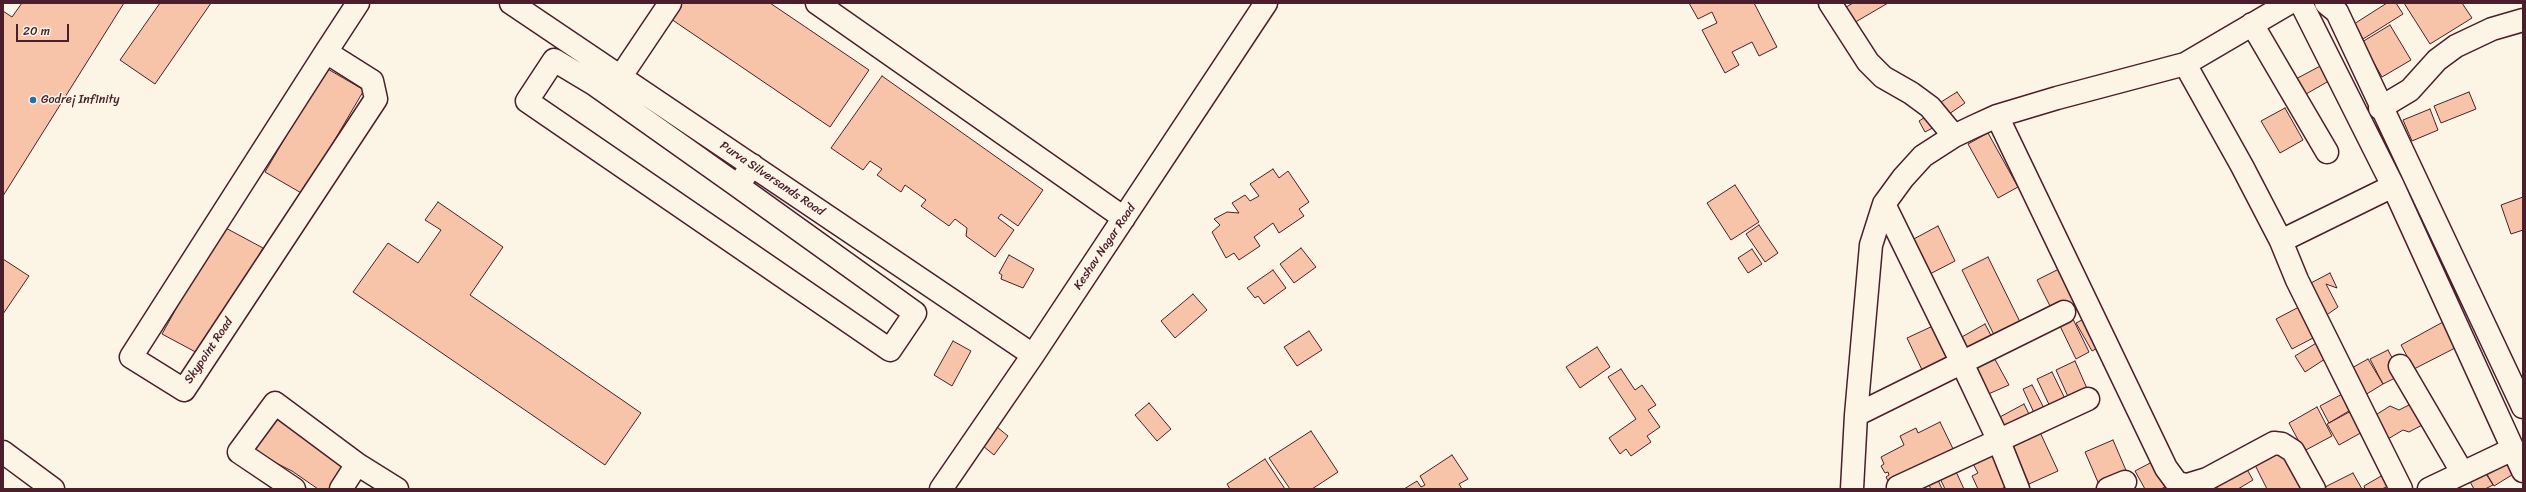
<!DOCTYPE html>
<html>
<head>
<meta charset="utf-8">
<style>
  body { margin:0 }
  #map { position:relative; width:2526px; height:492px; overflow:hidden; background:#fcf5e5; font-family:Sriracha,sans-serif }
  canvas { display:block }
  .frame { position:absolute; inset:0; border:4px solid #4a1f2b; pointer-events:none }
  .scale { position:absolute; left:16px; top:24px; width:53px; height:18px; box-sizing:border-box; border:2px solid #4a1f2b; border-top:0; padding-left:5px; font-size:12px; line-height:14px; white-space:nowrap; color:#4a1f2b; -webkit-text-stroke:3px #fcf5e5; paint-order:stroke }
</style>
</head>
<body>
<div id="map">
<canvas width="2526" height="492"></canvas>
<div class="frame"></div>
<div class="scale">20 m</div>
</div>
<script>
const context = document.querySelector('canvas').getContext('2d');
context.lineJoin = 'round';
function fillPath(path, color) { context.fillStyle = color; context.fill(path, 'evenodd'); }
const poly = rows => new Path2D(rows.map(r => 'M' + r).join(''));
function trace(path, color, width, dash) { context.strokeStyle = color; context.lineWidth = width; context.lineCap = dash ? 'butt' : 'round'; context.setLineDash(dash || []); context.stroke(path); }
function label(font, color, halo, rows, align = 'center') {
  context.font = font + ' Sriracha,sans-serif'; context.lineWidth = 3; context.setLineDash([]); context.textBaseline = 'middle'; context.strokeStyle = halo; context.fillStyle = color; for (const [text, x, y, turn = 0] of rows) {
    context.save(); context.translate(x, y); context.rotate((+turn || 0) * Math.PI / 180); context.textAlign = isNaN(turn) ? turn : align; if (halo) context.strokeText(text, 0, 0); context.fillText(text, 0, 0); context.restore();
  }
}
const building = poly([
  [3,3,22,3,12,17,3,11,3,3],
  [3,3,124,3,3,196,3,3],
  [160,3,211,3,155,84,120,60,160,3],
  [682,3,770,3,869,70,830,127,671,19,682,3],
  [1689,3,1754,3,1777,47,1759,56,1752,42,1732,52,1739,65,1725,73,1702,30,1717,23,1712,12,1698,19,1689,3],
  [1853,3,1888,3,1847,27,1838,12,1853,3],
  [2387,3,2396,3,2403,14,2363,39,2354,24,2387,3],
  [2404,3,2462,3,2472,18,2430,44,2404,3],
  [2390,25,2411,60,2382,77,2362,42,2390,25],
  [2326,63,2334,78,2301,97,2292,81,2326,63],
  [326,68,364,90,303,194,265,172,326,68],
  [882,76,1043,190,1018,226,1001,214,998,218,1014,230,995,257,966,236,967,228,955,219,949,226,921,206,926,200,905,185,901,192,877,175,882,169,870,161,863,170,831,148,882,76],
  [1957,92,1965,103,1949,114,1941,102,1957,92],
  [2469,92,2476,109,2441,123,2434,106,2469,92],
  [2285,108,2303,140,2280,153,2261,121,2285,108],
  [2430,109,2438,130,2412,141,2403,120,2430,109],
  [1933,112,1940,124,1925,132,1919,121,1933,112],
  [1988,133,2018,187,1998,198,1968,144,1988,133],
  [1273,169,1279,178,1288,171,1309,202,1299,209,1304,216,1279,233,1273,223,1254,237,1260,246,1239,260,1234,253,1226,258,1212,232,1220,225,1214,219,1227,212,1239,213,1232,203,1245,195,1250,201,1259,196,1250,184,1273,169],
  [1735,185,1759,222,1731,240,1707,203,1735,185],
  [2523,197,2523,230,2511,234,2501,205,2523,197],
  [438,202,503,247,470,295,641,413,605,465,353,292,388,243,418,263,441,230,425,220,438,202],
  [1759,225,1778,253,1765,262,1746,234,1759,225],
  [222,226,263,248,203,356,162,334,222,226],
  [1938,226,1955,261,1928,275,1910,241,1938,226],
  [1301,248,1316,267,1294,283,1280,264,1301,248],
  [1752,249,1762,264,1748,273,1738,258,1752,249],
  [1009,255,1034,269,1023,288,1001,279,1002,275,999,273,1009,255],
  [1988,257,2023,328,1997,341,1962,270,1988,257],
  [3,259,29,276,3,314,3,259],
  [2059,269,2076,304,2054,314,2037,280,2059,269],
  [1273,270,1286,288,1264,304,1258,296,1255,298,1247,288,1273,270],
  [2330,273,2337,288,2326,284,2338,307,2321,319,2309,284,2330,273],
  [1193,294,1207,310,1175,338,1161,321,1193,294],
  [2299,307,2315,337,2292,349,2276,319,2299,307],
  [2072,317,2089,352,2076,359,2059,324,2072,317],
  [2086,318,2101,346,2092,351,2076,323,2086,318],
  [2443,322,2457,347,2414,369,2401,345,2443,322],
  [1985,324,1995,343,1971,357,1960,338,1985,324],
  [1935,325,1952,361,1924,374,1907,338,1935,325],
  [1309,331,1322,350,1297,366,1284,347,1309,331],
  [953,341,971,351,952,386,934,375,953,341],
  [2318,342,2328,357,2305,372,2295,356,2318,342],
  [1597,347,1610,367,1580,388,1566,367,1597,347],
  [2388,350,2401,375,2383,384,2370,359,2388,350],
  [1992,354,2009,385,1986,395,1973,364,1992,354],
  [2368,359,2383,384,2365,395,2350,369,2368,359],
  [2075,361,2089,393,2070,401,2056,370,2075,361],
  [1621,369,1635,390,1642,385,1656,405,1648,410,1660,427,1647,436,1651,442,1631,456,1626,449,1620,454,1609,438,1636,419,1608,377,1621,369],
  [2052,372,2067,403,2052,411,2037,379,2052,372],
  [2032,385,2046,412,2036,417,2023,389,2032,385],
  [2344,393,2352,409,2329,423,2320,406,2344,393],
  [2415,402,2426,423,2409,432,2403,430,2388,439,2374,416,2390,406,2399,410,2415,402],
  [1149,403,1171,429,1157,441,1135,415,1149,403],
  [2024,404,2032,420,2006,434,1998,418,2024,404],
  [2317,407,2332,436,2304,451,2289,423,2317,407],
  [2355,409,2366,430,2339,445,2327,424,2355,409],
  [274,416,322,451,351,464,333,489,318,489,292,471,250,450,274,416],
  [1940,422,1956,455,1891,487,1886,477,1889,475,1888,472,1885,473,1881,466,1884,464,1881,457,1904,445,1900,436,1916,428,1918,433,1940,422],
  [997,427,1008,436,994,455,983,446,997,427],
  [2038,428,2058,471,2029,484,2009,441,2038,428],
  [1311,431,1338,472,1312,489,1290,489,1269,458,1311,431],
  [2113,440,2128,475,2100,487,2085,452,2113,440],
  [1993,451,2010,485,2001,489,1978,489,1972,476,1978,473,1972,462,1993,451],
  [2283,451,2302,489,2267,489,2255,465,2283,451],
  [2508,451,2520,470,2494,486,2482,466,2508,451],
  [1452,455,1468,479,1459,484,1462,489,1404,489,1417,481,1421,487,1425,485,1420,476,1452,455],
  [1265,459,1285,489,1230,489,1227,484,1265,459],
  [2152,462,2165,487,2161,489,2145,489,2135,471,2152,462],
  [1952,463,1964,489,1945,489,1936,470,1952,463],
  [2244,464,2253,480,2238,489,2218,489,2212,480,2244,464],
  [2483,469,2493,485,2485,489,2474,489,2468,478,2483,469],
  [1934,471,1942,489,1931,489,1924,476,1934,471],
  [2388,472,2394,483,2382,489,2365,489,2364,486,2388,472],
  [2353,473,2362,489,2321,489,2353,473]
]);
fillPath(building, '#f8c4a9');
trace(building, '#4a1f2b', 1);
const minor = poly([
  [511,3,1033,355],
  [817,3,1124,218],
  [1830,3,1868,62,1883,77,1911,93,1930,107,1954,136],
  [2301,3,2393,186,2523,471],
  [2326,3,2337,12,2523,407],
  [2252,24,2327,152],
  [326,52,372,81,376,99,184,390,131,357,326,52,358,3],
  [2185,64,2242,166,2281,241,2297,280,2401,489],
  [621,76,670,3],
  [2380,108,2410,90,2437,60,2456,46,2492,29,2523,20],
  [1997,116,2166,468,2177,483,2187,485,2207,479,2274,443,2282,444,2293,451,2314,489],
  [738,186,915,313,890,350,527,101,554,60,594,84,738,186,752,165],
  [1884,204,1962,363,1998,439,2018,489],
  [2281,241,2393,186],
  [2400,366,2462,472],
  [1856,415,2064,312],
  [3,452,53,489],
  [357,464,397,489],
  [1898,487,2088,399],
  [294,489,239,452,275,403,357,464,341,489],
  [941,489,1033,355,1266,3],
  [1852,489,1856,415,1871,245,1884,204,1903,178,1923,156,1954,136,1975,126,1997,116,2057,98,2185,64,2289,3],
  [2108,489,2125,482],
  [2429,489,2513,449]
]);
trace(minor, '#4a1f2b', 25);
trace(minor, '#fcf5e5', 22);
for (const [x, y, r, color] of [
  [33,100,4,"#1f6fb2"]
]) { const dot = new Path2D(); dot.arc(x, y, r, 0, 2 * Math.PI); context.fillStyle = color; context.fill(dot); trace(dot, '#fcf5e5', 1.5); }
label('12px', '#4a1f2b', '#fcf5e5', [
  ["Godrej Infinity",41,100]
], 'left');
label('12px', '#4a1f2b', '#fcf5e5', [
  ["Purva Silversands Road",772,179,34],
  ["Keshav Nagar Road",1105,247,-56],
  ["Skypoint Road",209,351,-56]
]);
</script>
</body>
</html>
